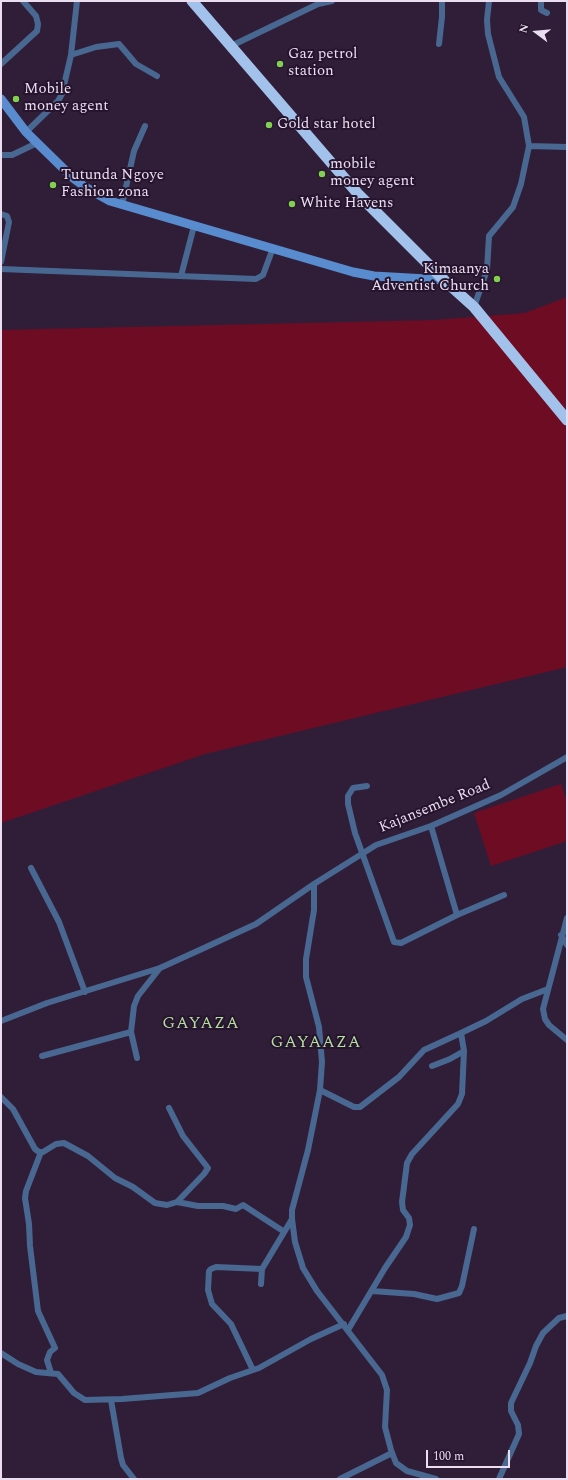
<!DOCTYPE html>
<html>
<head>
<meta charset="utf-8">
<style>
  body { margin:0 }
  #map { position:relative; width:568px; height:1480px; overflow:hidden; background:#301e38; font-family:Spectral,serif }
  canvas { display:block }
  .frame { position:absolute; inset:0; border:2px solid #eadef0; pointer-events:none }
  .north { position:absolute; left:516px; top:12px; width:40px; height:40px; -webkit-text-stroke:3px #26142e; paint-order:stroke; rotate:286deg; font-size:11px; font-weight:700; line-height:16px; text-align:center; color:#eadef0 }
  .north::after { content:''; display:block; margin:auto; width:14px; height:18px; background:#eadef0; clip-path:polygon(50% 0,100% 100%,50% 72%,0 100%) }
  .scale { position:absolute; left:426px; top:1450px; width:84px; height:18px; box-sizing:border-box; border:2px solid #eadef0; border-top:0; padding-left:5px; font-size:12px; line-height:14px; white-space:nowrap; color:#eadef0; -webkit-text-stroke:3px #26142e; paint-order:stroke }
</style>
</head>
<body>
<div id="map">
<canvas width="568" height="1480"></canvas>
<div class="frame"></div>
<div class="north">N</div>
<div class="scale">100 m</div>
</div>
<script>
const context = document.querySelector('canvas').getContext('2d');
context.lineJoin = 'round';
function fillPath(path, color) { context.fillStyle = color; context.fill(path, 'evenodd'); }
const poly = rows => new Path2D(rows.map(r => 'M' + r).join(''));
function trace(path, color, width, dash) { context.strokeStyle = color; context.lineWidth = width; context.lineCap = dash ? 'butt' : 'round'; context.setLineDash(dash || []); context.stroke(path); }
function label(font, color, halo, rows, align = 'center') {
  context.font = font + ' Spectral,serif'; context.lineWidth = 4; context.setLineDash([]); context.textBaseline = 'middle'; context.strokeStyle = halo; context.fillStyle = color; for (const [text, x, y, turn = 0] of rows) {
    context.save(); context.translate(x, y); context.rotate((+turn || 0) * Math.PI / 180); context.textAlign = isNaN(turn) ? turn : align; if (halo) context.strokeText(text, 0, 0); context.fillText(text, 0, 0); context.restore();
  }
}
fillPath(poly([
  [567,297,567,667,205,754,1,823,1,330,435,320,525,313],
  [561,784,567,802,567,841,491,866,474,813]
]), '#6e0c24');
trace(poly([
  [541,1,541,10,547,13],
  [439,44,442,17,442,1],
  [231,46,318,4,332,1],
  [71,55,77,1],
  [1,64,37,31,38,24,36,16,23,1],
  [26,132,58,101,62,94,71,55,96,47,119,44,136,64,157,76],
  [529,146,567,147],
  [1,155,12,155,37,143],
  [122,205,134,151,145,126],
  [1,214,7,216,9,222,1,262],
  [1,269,256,279,263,275,273,248],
  [181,276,194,226],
  [474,307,487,270,489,236,513,207,521,184,529,146,524,117,499,77,488,34,487,20,489,1],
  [367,786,353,788,348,796,348,804,355,833,394,942,401,943,457,915,504,895],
  [431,826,457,915],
  [31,868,59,922,85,992],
  [314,884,314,910,306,959,306,977,319,1027,322,1062,320,1090,308,1150,292,1210,292,1219,295,1242,303,1268,317,1291,382,1375,387,1390,385,1427,391,1450,396,1463,407,1471,436,1479],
  [567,918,543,1009,545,1019,549,1025,567,1040],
  [561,935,567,945],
  [1,1021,47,1003,160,968,204,948,256,924,314,884,376,845,431,826,501,795,567,757],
  [42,1056,131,1032],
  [137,1058,131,1032,134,1006,138,996,160,968],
  [432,1066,450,1059,464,1051],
  [320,1090,354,1107,360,1107,399,1077,424,1050,461,1033],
  [1,1097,13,1109,35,1149,39,1152,43,1152,56,1144,64,1143,88,1156,115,1178,133,1187,155,1203,167,1205,177,1202,198,1206,223,1206,236,1209,243,1205,283,1231],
  [169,1108,183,1136,208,1168,204,1174,177,1202],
  [41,1152,26,1191,25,1198,29,1224,30,1246,38,1311,55,1348,50,1352,47,1360,51,1373],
  [261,1284,262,1269],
  [372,1291,414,1294,437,1299,459,1293,462,1286,474,1229],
  [348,1330,385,1268,406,1237,410,1225,409,1218,403,1210,402,1202,407,1163,412,1154,458,1104,462,1094,464,1051,461,1033,486,1021,522,999,548,989],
  [1,1353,18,1364,36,1372,58,1374,74,1393,85,1400,122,1399,198,1393,230,1378,259,1368,311,1339,344,1324],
  [253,1370,231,1324,212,1304,208,1290,209,1271,211,1269,216,1267,262,1269,292,1219],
  [111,1400,121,1458,123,1465,134,1479],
  [340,1479,392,1453],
  [499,1479,519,1434,518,1425,511,1411,511,1403,530,1363,536,1346,543,1333,559,1318,567,1316]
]), '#486891', 6);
trace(poly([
  [1,99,26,132,73,178,85,187,110,201,353,272,374,276,444,280]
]), '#598cce', 9);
trace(poly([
  [192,1,359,195,444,280,474,307,567,420]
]), '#a3c2eb', 11);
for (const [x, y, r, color] of [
  [280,64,4,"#82d04f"],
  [16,99,4,"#82d04f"],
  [269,125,4,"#82d04f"],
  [322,174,4,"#82d04f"],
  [53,185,4,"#82d04f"],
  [292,204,4,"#82d04f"],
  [497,279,4,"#82d04f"]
]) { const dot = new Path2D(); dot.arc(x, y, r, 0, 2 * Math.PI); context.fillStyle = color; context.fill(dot); trace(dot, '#26142e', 1.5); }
label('15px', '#eadef0', '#26142e', [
  ["Gaz petrol",288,55],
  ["station",288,72],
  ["Mobile",24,90],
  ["money agent",24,107],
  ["Gold star hotel",277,125],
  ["mobile",330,165],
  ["money agent",330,182],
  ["Tutunda Ngoye",61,176],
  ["Fashion zona",61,193],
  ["White Havens",300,204],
  ["Kimaanya",489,270,"right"],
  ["Adventist Church",489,287,"right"]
], 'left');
label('15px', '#eadef0', '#26142e', [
  ["Kajansembe Road",435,807,-22]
]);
context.letterSpacing = '1px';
label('17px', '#b4df9d', '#26142e', [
  ["GAYAZA",201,1025],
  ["GAYAAZA",316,1044]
]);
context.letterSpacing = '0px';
</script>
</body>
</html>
